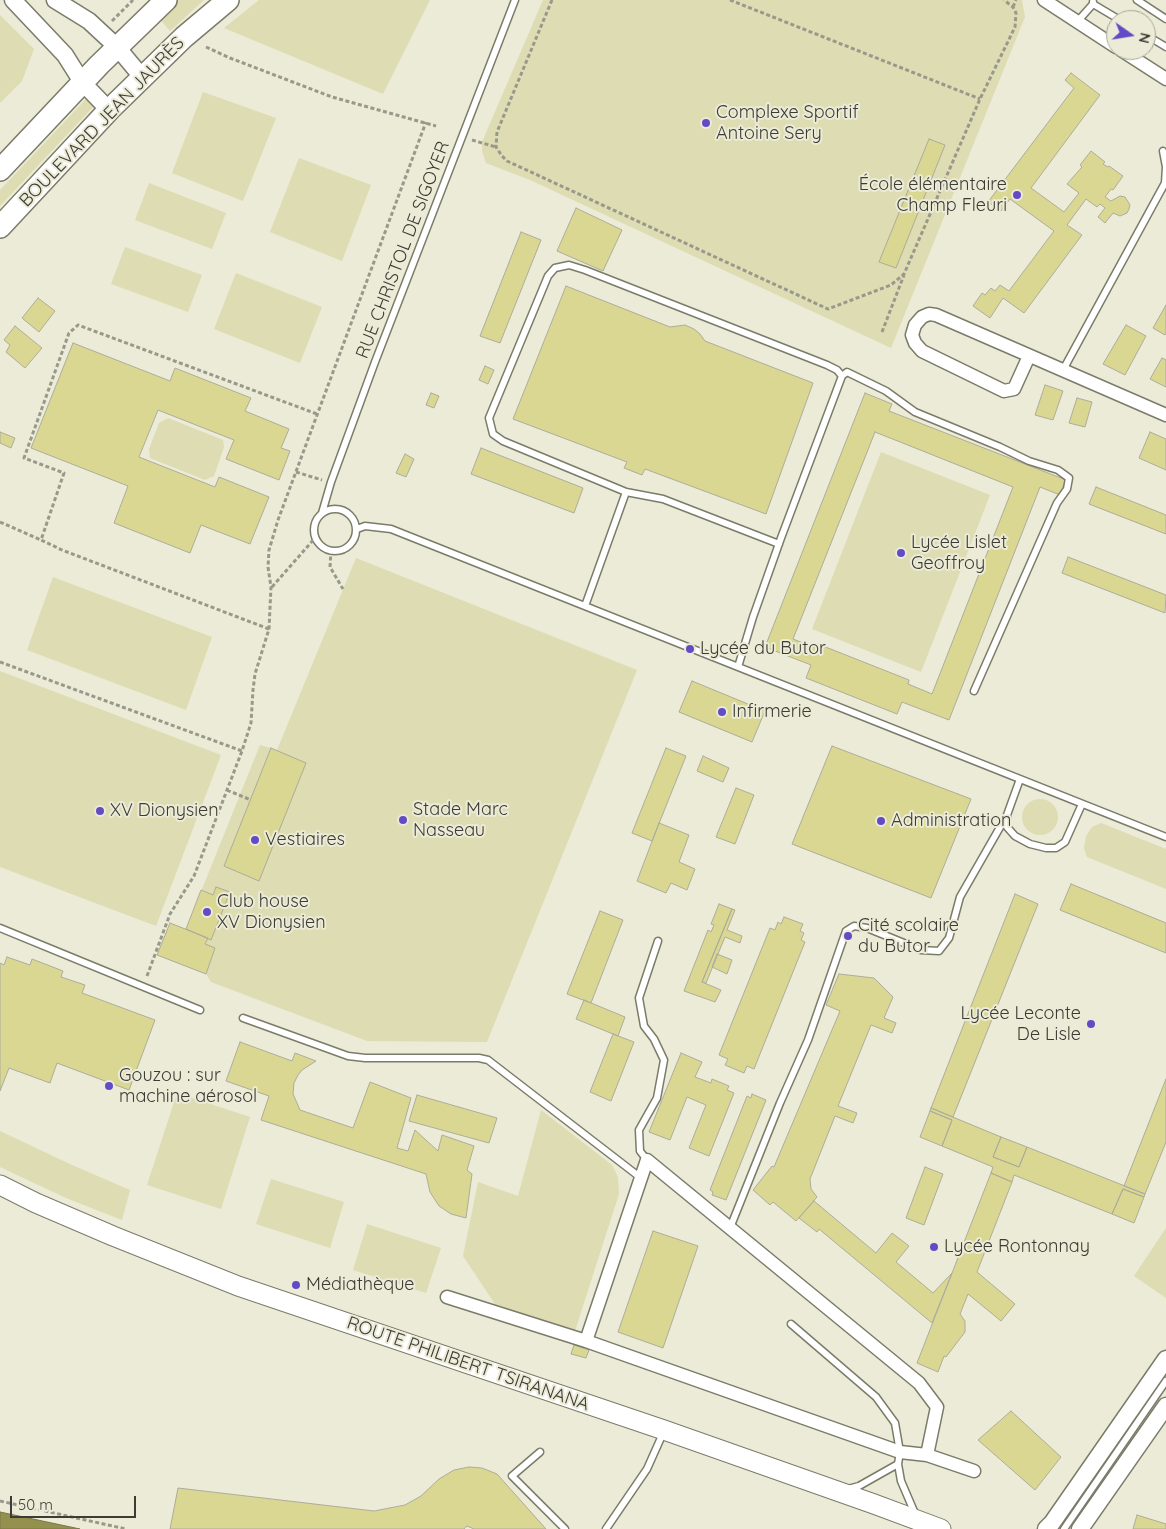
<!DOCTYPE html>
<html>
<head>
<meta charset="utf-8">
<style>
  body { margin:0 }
  #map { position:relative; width:1166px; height:1529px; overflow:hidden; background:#ebebd7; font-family:Quicksand,sans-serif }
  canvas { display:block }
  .north { position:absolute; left:1106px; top:10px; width:50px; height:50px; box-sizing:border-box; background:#ebebd7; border:1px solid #a5a596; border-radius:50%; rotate:103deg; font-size:14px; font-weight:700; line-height:20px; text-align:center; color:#3c3b34 }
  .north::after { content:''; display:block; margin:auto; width:18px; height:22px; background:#624bc4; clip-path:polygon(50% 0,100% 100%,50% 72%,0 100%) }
  .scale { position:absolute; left:10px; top:1496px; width:126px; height:22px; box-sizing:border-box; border:2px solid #3c3b34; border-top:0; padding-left:6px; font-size:15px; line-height:18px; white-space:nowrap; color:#3c3b34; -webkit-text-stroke:4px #ebebd7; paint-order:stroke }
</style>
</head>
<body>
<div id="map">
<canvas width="1166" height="1529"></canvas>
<div class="north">N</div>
<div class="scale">50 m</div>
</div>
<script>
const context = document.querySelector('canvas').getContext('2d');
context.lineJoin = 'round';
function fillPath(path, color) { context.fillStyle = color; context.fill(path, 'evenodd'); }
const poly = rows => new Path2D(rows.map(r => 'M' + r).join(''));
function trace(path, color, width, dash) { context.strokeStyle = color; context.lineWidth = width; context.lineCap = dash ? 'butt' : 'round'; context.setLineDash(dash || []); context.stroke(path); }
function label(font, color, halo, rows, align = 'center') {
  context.font = font + ' Quicksand,sans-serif'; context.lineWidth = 4; context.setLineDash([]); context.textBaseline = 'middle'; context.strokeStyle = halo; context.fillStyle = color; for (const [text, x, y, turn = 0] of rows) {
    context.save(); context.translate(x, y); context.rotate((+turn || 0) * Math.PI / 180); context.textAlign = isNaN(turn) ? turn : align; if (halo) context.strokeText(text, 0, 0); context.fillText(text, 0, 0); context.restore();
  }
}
fillPath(poly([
  [178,0,204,0,170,31,158,17],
  [259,0,430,0,383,94,224,28],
  [543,0,1022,0,1025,17,891,348,530,180,486,163,482,151,482,142],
  [0,15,34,49,22,81,0,103],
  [203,92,276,118,243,201,172,173],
  [86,99,94,106,0,206,0,190],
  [299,158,371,185,342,261,270,232],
  [149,183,226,213,212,249,135,220],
  [125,247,202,275,188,312,111,284],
  [236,273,322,307,300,363,214,329],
  [168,418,223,440,224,447,214,476,205,480,150,458,149,449,159,423],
  [881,452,990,495,921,672,812,629],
  [356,558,637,670,487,1042,367,1041,211,982,206,974,157,955,170,923,186,929,260,745,277,750],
  [53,577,212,637,186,710,27,650],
  [0,671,221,755,156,926,0,867],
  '1022 817a18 18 0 1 1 36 0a18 18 0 1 1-36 0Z',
  [1101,823,1166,849,1166,889,1087,857,1084,848,1086,836,1092,827],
  [177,1093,250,1117,221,1209,147,1185],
  [541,1110,612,1165,618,1177,619,1194,574,1334,497,1307,463,1256,478,1182,518,1196],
  [0,1131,72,1165,130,1190,122,1220,66,1198,0,1167],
  [271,1179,344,1202,330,1248,256,1224],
  [367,1224,441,1248,426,1293,353,1270],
  [1166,1228,1166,1298,1134,1276]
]), '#dddcb2');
const water = poly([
  [0,1512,80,1529,0,1529,0,1512]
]);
fillPath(water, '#94914f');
trace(water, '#7a7747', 1);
const building = poly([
  [1071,73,1100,95,1031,188,1064,212,1079,193,1067,184,1082,167,1080,165,1091,151,1105,162,1103,164,1108,167,1109,166,1123,176,1113,190,1111,189,1105,197,1111,201,1120,196,1125,197,1130,205,1129,209,1127,213,1120,216,1113,213,1105,223,1098,217,1105,208,1100,204,1097,207,1086,199,1067,225,1082,235,1024,313,1003,298,990,318,973,306,982,293,985,295,991,288,995,291,1000,285,1009,291,1054,231,1010,199,1001,211,988,202,1074,88,1065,80,1071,73],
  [929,139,945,145,896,268,879,262,929,139],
  [576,208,622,230,603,271,557,251,576,208],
  [521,232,541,240,500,343,480,336,521,232],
  [566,286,670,327,685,325,694,329,700,334,705,341,813,383,766,514,645,469,642,475,624,468,627,462,513,419,566,286],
  [38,298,55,311,39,332,22,318,38,298],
  [1166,305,1166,333,1165,335,1153,328,1166,305],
  [1126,325,1146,336,1125,375,1103,364,1126,325],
  [15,326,42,348,25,368,6,352,10,345,4,340,15,326],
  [73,343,170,381,175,368,251,398,245,411,289,429,281,448,290,451,279,480,226,459,234,440,158,410,139,457,215,487,219,477,269,497,250,544,201,525,190,553,114,523,128,486,31,448,73,343],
  [1162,358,1166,360,1166,387,1150,379,1162,358],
  [485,366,494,370,488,384,479,380,485,366],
  [1045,385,1063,391,1053,420,1035,415,1045,385],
  [431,393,439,396,434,408,426,405,431,393],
  [865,393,892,404,889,411,1066,480,1060,495,1040,487,949,720,902,702,897,714,806,678,811,665,765,647,865,393],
  [875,432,1013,487,932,694,908,684,909,680,818,644,816,648,793,639,875,432],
  [1077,398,1092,402,1085,427,1069,423,1077,398],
  [0,432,15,438,11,448,0,443,0,432],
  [1150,432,1166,439,1166,470,1139,458,1150,432],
  [481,448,583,488,574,513,471,474,481,448],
  [405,454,414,459,406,477,396,473,405,454],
  [1096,487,1166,515,1166,534,1089,504,1096,487],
  [1068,557,1166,595,1165,613,1062,573,1068,557],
  [692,681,765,711,752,742,679,712,692,681],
  [832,746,971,799,931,898,792,844,832,746],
  [271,748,306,763,259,881,224,866,271,748],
  [666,748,686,756,652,841,632,833,666,748],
  [703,756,729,768,723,782,697,771,703,756],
  [736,788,754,795,735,844,716,837,736,788],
  [659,823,689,835,679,862,695,869,687,890,671,883,666,893,637,881,659,823],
  [1071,884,1166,923,1166,953,1060,910,1071,884],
  [216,887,230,892,211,940,186,929,201,890,213,895,216,887],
  [1015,894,1038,904,953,1117,931,1108,1015,894],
  [719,904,732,909,702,982,721,990,715,1002,684,991,708,930,711,932,714,925,711,924,719,904],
  [732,909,735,910,727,930,742,936,740,943,725,937,706,983,702,982,732,909],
  [600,911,623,920,591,1003,567,994,600,911],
  [784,917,803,924,800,931,804,933,801,940,805,942,754,1069,747,1066,744,1073,725,1065,728,1059,719,1055,770,928,775,930,778,922,781,924,784,917],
  [170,923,208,938,205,944,215,948,206,974,157,955,170,923],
  [717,954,732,960,727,974,712,967,717,954],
  [7,957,30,965,32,959,63,971,61,977,85,985,82,993,155,1020,129,1090,57,1063,50,1083,9,1068,0,1091,0,963,4,965,7,957],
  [839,974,874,978,893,997,884,1018,896,1023,892,1033,871,1025,838,1106,857,1113,853,1123,835,1116,810,1179,811,1189,817,1197,796,1221,773,1202,770,1205,753,1190,772,1166,774,1167,840,1011,826,1005,839,974],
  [584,1000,625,1017,618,1036,576,1019,584,1000],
  [613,1034,634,1042,611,1101,590,1092,613,1034],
  [240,1042,292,1061,295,1053,316,1061,302,1070,298,1075,294,1083,293,1094,300,1110,353,1128,370,1082,411,1098,397,1148,408,1151,415,1130,438,1151,442,1135,474,1146,467,1170,472,1174,466,1218,451,1214,439,1206,430,1192,426,1174,261,1120,269,1096,226,1081,240,1042],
  [681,1053,702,1062,695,1077,711,1083,712,1079,729,1086,727,1090,734,1093,709,1156,689,1148,706,1105,687,1097,670,1140,649,1132,681,1053],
  [1166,1079,1166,1142,1145,1194,1124,1186,1166,1079],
  [752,1094,766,1100,726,1200,712,1195,713,1192,710,1190,747,1096,751,1098,752,1094],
  [417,1095,497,1118,489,1143,409,1121,417,1095],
  [931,1108,1001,1137,993,1157,1019,1167,1027,1147,1145,1194,1144,1197,1123,1189,1112,1214,1014,1175,1012,1182,991,1173,993,1167,942,1146,952,1120,930,1111,931,1108],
  [930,1111,952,1120,942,1146,920,1137,930,1111],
  [1001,1137,1027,1147,1019,1167,993,1157,1001,1137],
  [925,1167,943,1174,924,1225,906,1218,925,1167],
  [991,1173,1012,1182,977,1272,1015,1304,1001,1321,968,1294,960,1314,965,1321,965,1332,946,1357,944,1356,938,1372,917,1363,991,1173],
  [1123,1189,1144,1197,1134,1223,1112,1214,1123,1189],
  [814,1201,876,1253,892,1233,909,1246,896,1262,933,1293,952,1273,932,1323,819,1229,817,1232,799,1218,814,1201],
  [653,1231,698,1246,663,1348,618,1332,653,1231],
  [574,1345,589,1350,586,1358,571,1354,574,1345],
  [1011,1411,1061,1457,1035,1490,978,1440,1011,1411],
  [469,1467,482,1468,497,1474,546,1529,474,1529,467,1526,464,1529,170,1529,178,1488,374,1511,405,1505,421,1496,439,1479,454,1470,469,1467],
  [1137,1515,1166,1524,1166,1529,1133,1529,1137,1515]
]);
fillPath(building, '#d9d792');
trace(building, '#adac9a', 1);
const service = poly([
  [1137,0,1166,19],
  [1093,4,1120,20],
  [1077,22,1093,4,1093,2],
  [1146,35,1166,47],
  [1063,370,1165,183,1166,167,1163,151],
  [626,492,663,499,779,544],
  '314 530a21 21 0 1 1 42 0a21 21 0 1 1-42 0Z',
  [322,513,331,482,375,362,515,0],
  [357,529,365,526,391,529,1166,837],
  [585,606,626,492,503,441,493,434,489,418,548,276,555,268,569,265,585,270,827,365,837,370,842,376],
  [738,667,753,617,781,538,842,376,847,372,886,391,915,412,1000,447,1029,461,1058,470,1069,478,1067,489,1057,503,974,691],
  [1020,779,1007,815,1007,827,1015,836,1030,844,1046,848,1056,848,1065,842,1082,804],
  [0,928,200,1010],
  [243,1018,348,1056,365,1058,479,1058,488,1060,641,1178],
  [647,1160,640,1151,639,1130,657,1098,664,1060,654,1039,644,1026,639,998,658,941],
  [730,1228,780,1103,808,1040,846,931,854,926,867,928,921,950,939,951,949,938,960,897,1007,815],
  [791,1324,876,1397,895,1423,900,1452,898,1464,901,1481,916,1516],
  [540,1452,512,1476,565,1529],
  [848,1489,859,1486,898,1464],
  [606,1529,647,1469,664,1431],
  [1064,1529,1166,1381]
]);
const minor = poly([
  [1044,0,1116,47],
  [1121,50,1166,79],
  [1029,356,1014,389,1004,391,922,351,915,343,912,335,915,325,922,317,929,314,936,315,1166,415],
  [447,1297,586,1341,900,1452,927,1455,974,1471],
  [586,1341,647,1160,919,1383,937,1407,927,1455]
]);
const tertiary = poly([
  [13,0,65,55,82,82,109,110],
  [55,0,89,21,117,47,142,77],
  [1046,1529,1052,1523,1166,1359],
  [1080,1529,1166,1406]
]);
const secondary = poly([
  [0,1185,36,1203,113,1236,238,1286,664,1430,874,1504,941,1529]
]);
const primary = poly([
  [0,170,99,65,166,0],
  [0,227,109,110,184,37,228,0]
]);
trace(service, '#7b7b69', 9);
trace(minor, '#7b7b69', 15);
trace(tertiary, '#7b7b69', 19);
trace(secondary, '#7b7b69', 21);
trace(primary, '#7b7b69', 24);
trace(poly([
  [552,0,497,132,496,147,502,156,507,161,828,309,891,285,904,274,980,99,1015,27,1016,13,1013,7,1004,0],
  [730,0,980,99],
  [1013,7,1016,0],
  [112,21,133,0],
  [206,47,230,58,332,97,436,126],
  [472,140,496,147],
  [882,332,904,275],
  [296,472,322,480],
  [0,522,41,540],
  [331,550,330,567,343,589],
  [272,587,315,538],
  [269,629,62,550,41,540,64,473,24,458,69,333,78,325,317,414],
  [0,662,242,751],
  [227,790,251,800],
  [147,976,170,914,194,876,242,751,251,723,253,690,255,674,269,629,271,587,268,567,269,550,278,520,426,122],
  [0,1501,126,1529]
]), '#99998b', 3, [4, 2.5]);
trace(service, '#fff', 6);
trace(minor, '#fff', 12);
trace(tertiary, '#fff', 16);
trace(secondary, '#fff', 19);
trace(primary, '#fff', 21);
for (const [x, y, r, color] of [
  [706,123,5,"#624bc4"],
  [1017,195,5,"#624bc4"],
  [901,553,5,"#624bc4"],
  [690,649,5,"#624bc4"],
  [722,712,5,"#624bc4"],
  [100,811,5,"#624bc4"],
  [403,820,5,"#624bc4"],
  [881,821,5,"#624bc4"],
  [255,840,5,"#624bc4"],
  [207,912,5,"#624bc4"],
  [848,936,5,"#624bc4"],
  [1091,1024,5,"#624bc4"],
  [109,1086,5,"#624bc4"],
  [934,1247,5,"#624bc4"],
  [296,1285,5,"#624bc4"]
]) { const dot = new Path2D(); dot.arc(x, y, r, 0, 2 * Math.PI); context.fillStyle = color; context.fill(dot); trace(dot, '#ebebd7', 2); }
label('18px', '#3c3b34', '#ebebd7', [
  ["Complexe Sportif",716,113],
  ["Antoine Sery",716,134],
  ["École élémentaire",1007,185,"right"],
  ["Champ Fleuri",1007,206,"right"],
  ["Lycée Lislet",911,543],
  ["Geoffroy",911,564],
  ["Lycée du Butor",700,649],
  ["Infirmerie",732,712],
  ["Stade Marc",413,810],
  ["Nasseau",413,831],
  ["XV Dionysien",110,811],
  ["Administration",891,821],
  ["Vestiaires",265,840],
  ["Club house",217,902],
  ["XV Dionysien",217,923],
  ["Cité scolaire",858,926],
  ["du Butor",858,947],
  ["Lycée Leconte",1081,1014,"right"],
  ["De Lisle",1081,1035,"right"],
  ["Gouzou : sur",119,1076],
  ["machine aérosol",119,1097],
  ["Lycée Rontonnay",944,1247],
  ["Médiathèque",306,1285]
], 'left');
label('18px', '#3c3b34', '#ebebd7', [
  ["BOULEVARD JEAN JAURÈS",102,122,-46],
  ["RUE CHRISTOL DE SIGOYER",403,250,-69],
  ["ROUTE PHILIBERT TSIRANANA",468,1364,19]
]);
</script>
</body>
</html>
